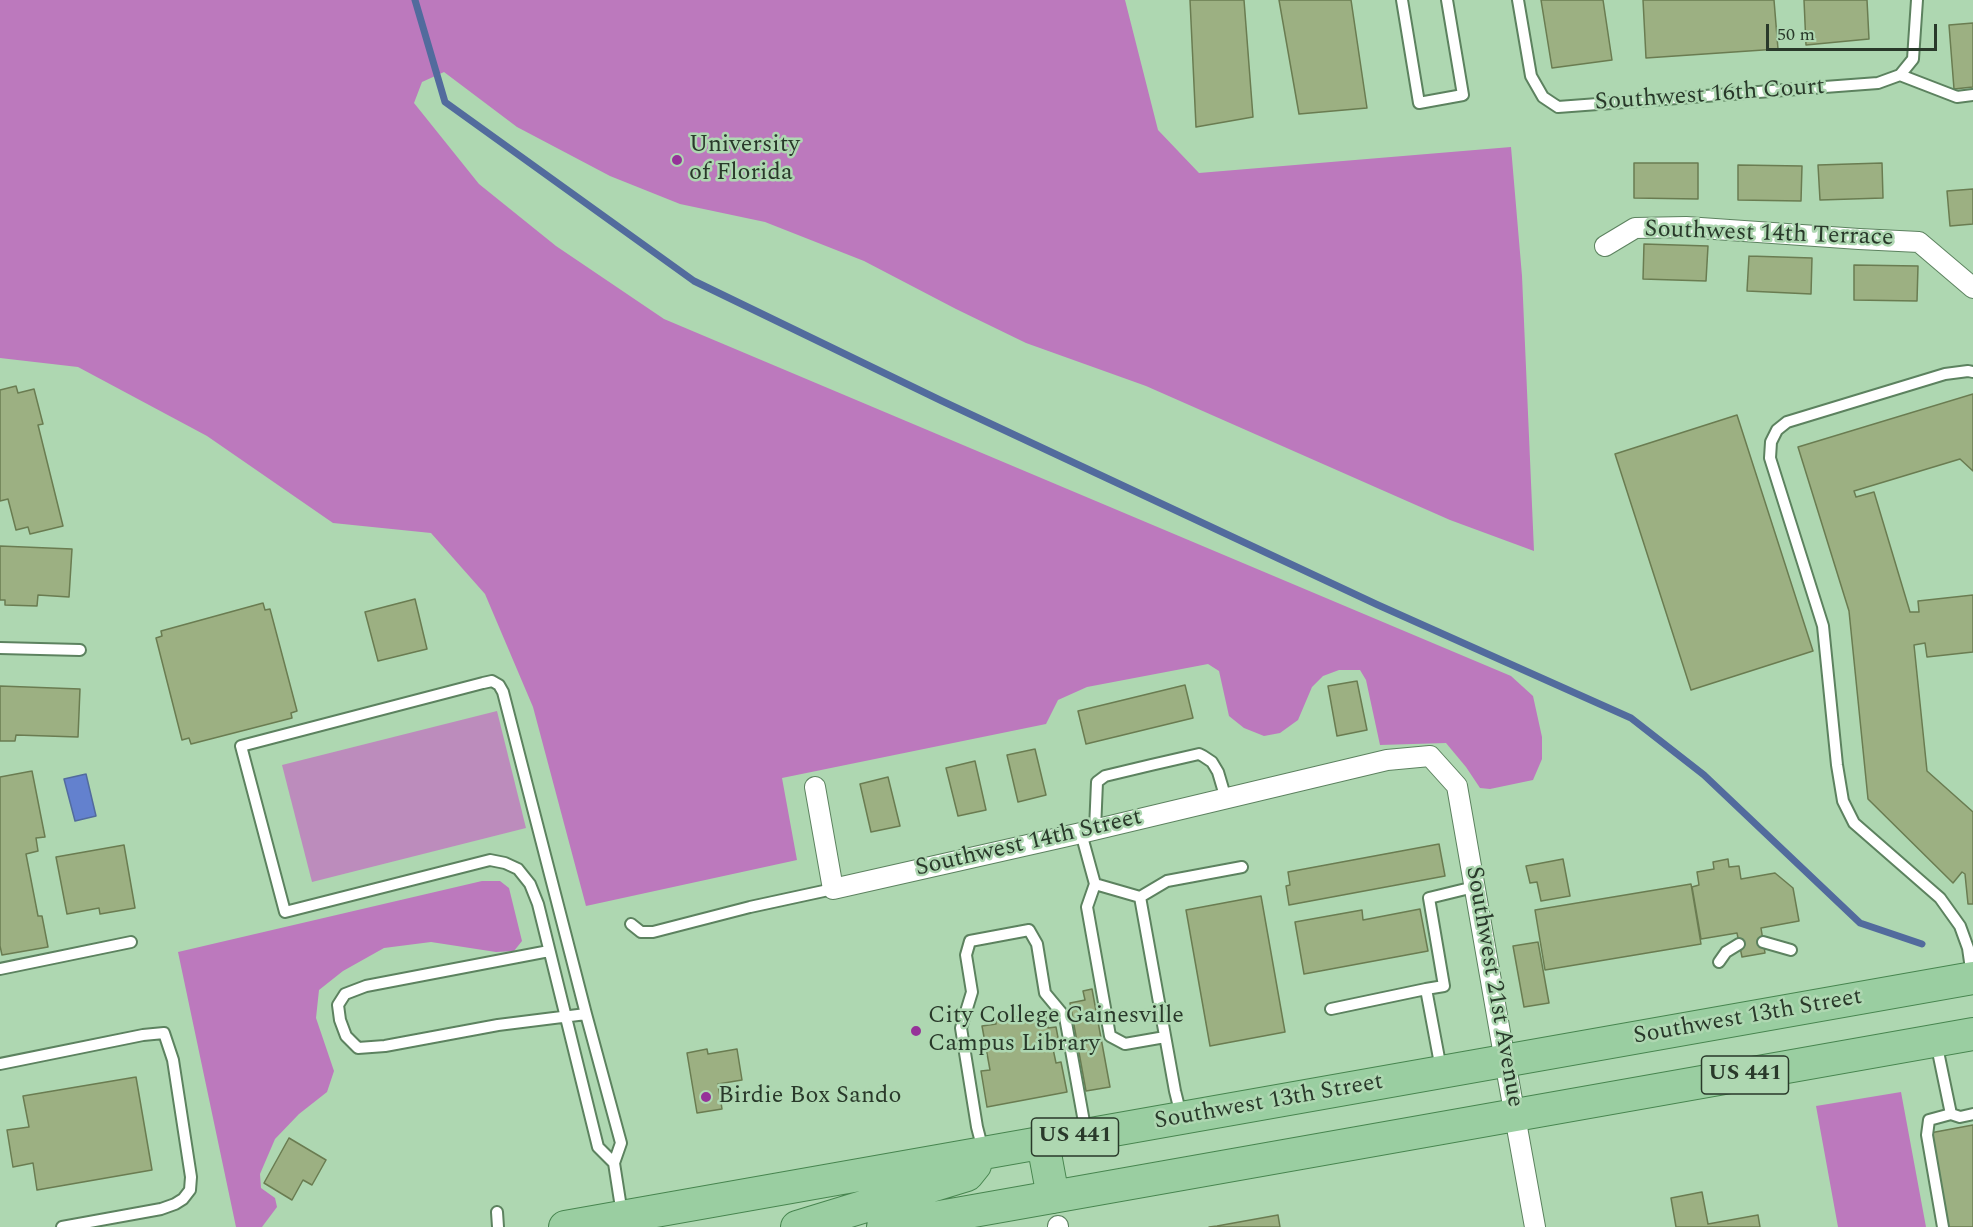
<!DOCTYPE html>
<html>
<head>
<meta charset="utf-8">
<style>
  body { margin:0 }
  #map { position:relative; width:1973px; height:1227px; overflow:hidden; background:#aed7b1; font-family:Spectral,serif }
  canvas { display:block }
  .scale { position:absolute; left:1766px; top:24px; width:171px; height:27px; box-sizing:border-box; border:3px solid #29392a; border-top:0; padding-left:8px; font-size:18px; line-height:21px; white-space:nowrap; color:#29392a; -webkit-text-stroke:4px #aed7b1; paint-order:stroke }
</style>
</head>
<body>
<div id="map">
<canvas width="1973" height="1227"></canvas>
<div class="scale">50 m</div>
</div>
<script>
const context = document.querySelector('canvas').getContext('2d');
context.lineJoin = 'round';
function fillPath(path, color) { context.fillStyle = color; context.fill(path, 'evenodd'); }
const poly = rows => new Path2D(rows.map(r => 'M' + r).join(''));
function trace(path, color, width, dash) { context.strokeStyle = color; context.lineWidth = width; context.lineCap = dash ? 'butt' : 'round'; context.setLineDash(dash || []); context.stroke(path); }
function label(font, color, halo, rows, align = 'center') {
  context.font = font + ' Spectral,serif'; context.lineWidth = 5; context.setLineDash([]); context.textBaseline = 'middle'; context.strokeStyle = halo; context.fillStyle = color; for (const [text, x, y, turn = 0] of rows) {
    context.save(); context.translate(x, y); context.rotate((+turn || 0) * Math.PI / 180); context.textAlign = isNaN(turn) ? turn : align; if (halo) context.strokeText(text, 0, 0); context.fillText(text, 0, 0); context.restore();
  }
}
fillPath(poly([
  [497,711,526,828,312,882,282,765]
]), '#bc8cbc');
fillPath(poly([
  [0,0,1125,0,1158,130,1199,173,1511,147,1522,276,1534,551,1450,520,1146,386,1026,343,956,309,864,261,765,222,680,204,610,176,517,127,444,72,422,82,414,103,479,184,556,246,664,319,1511,676,1533,696,1542,737,1542,759,1533,780,1490,789,1480,788,1466,767,1446,743,1380,745,1366,680,1360,670,1339,670,1323,676,1312,687,1298,720,1280,733,1264,736,1244,728,1229,716,1219,671,1208,664,1087,687,1058,700,1046,724,782,778,797,860,586,906,533,707,485,594,431,533,333,523,207,436,78,367,0,358],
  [482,881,500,881,509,888,522,941,514,951,496,952,431,942,384,948,343,971,319,990,316,1018,334,1071,327,1092,299,1114,275,1139,260,1174,261,1188,275,1198,277,1207,262,1227,236,1227,178,952],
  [1901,1092,1926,1227,1838,1227,1816,1106]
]), '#bc79bd');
const water = poly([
  [86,774,96,816,75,821,64,779,86,774]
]);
fillPath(water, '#6381ce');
trace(water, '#526b9d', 1.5);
trace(poly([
  [415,0,445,102,694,281,942,401,1378,605,1631,718,1704,775,1860,923,1922,944]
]), '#526b9d', 7);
const building = poly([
  [1190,0,1244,0,1253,117,1196,127,1190,0],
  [1279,0,1351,0,1367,108,1299,114,1279,0],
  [1541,0,1603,0,1612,60,1552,68,1541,0],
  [1643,0,1774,0,1778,49,1646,58,1643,0],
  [1804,0,1867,0,1869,39,1806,45,1804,0],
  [1973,23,1973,87,1954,89,1949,25,1973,23],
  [1634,163,1698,163,1698,199,1634,198,1634,163],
  [1882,163,1883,198,1820,200,1818,165,1882,163],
  [1738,165,1802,166,1801,201,1738,200,1738,165],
  [1973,189,1973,224,1950,226,1947,191,1973,189],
  [1644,244,1708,246,1706,281,1643,279,1644,244],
  [1749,256,1812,258,1811,294,1747,291,1749,256],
  [1854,265,1918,266,1917,301,1854,300,1854,265],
  [16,386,18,393,34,389,43,424,38,425,63,526,30,534,28,527,16,530,8,499,0,501,0,390,16,386],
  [1973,394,1973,471,1960,459,1854,491,1856,497,1874,492,1910,612,1919,612,1918,601,1973,595,1973,652,1927,657,1925,643,1914,645,1927,771,1973,812,1973,904,1968,904,1965,874,1962,872,1953,883,1868,799,1849,611,1798,447,1973,394],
  [1737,415,1813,651,1691,690,1615,454,1737,415],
  [0,546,72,549,69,597,38,595,37,606,5,605,5,600,0,600,0,546],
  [415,599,427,649,378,661,365,612,415,599],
  [263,603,265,610,270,609,297,711,291,713,292,718,191,744,189,738,182,740,156,638,162,636,161,631,263,603],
  [1357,681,1367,730,1337,736,1328,686,1357,681],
  [1185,685,1193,718,1086,744,1078,711,1185,685],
  [0,686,80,689,78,737,16,735,15,741,0,741,0,686],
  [1035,749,1046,795,1018,802,1007,755,1035,749],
  [975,761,986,810,958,816,946,768,975,761],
  [32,771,45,837,36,838,38,851,26,854,38,916,42,916,48,947,2,955,0,946,0,777,32,771],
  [888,777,900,826,871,832,860,784,888,777],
  [1439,844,1445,876,1289,905,1286,886,1290,885,1288,872,1439,844],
  [124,845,135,908,100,914,99,908,67,914,56,857,124,845],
  [1563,859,1570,896,1541,901,1537,882,1530,883,1526,866,1563,859],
  [1728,859,1729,867,1739,866,1741,879,1775,873,1793,888,1799,921,1761,928,1765,953,1742,957,1737,933,1701,939,1692,887,1699,885,1697,872,1714,869,1713,862,1728,859],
  [1691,884,1701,944,1545,970,1535,910,1691,884],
  [1261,896,1285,1032,1210,1046,1186,910,1261,896],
  [1420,909,1428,951,1304,974,1295,922,1362,910,1363,920,1420,909],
  [1538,942,1549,1003,1524,1007,1513,946,1538,942],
  [1092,989,1110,1087,1086,1091,1070,1003,1085,1000,1083,991,1092,989],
  [1025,1015,1025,1018,1046,1015,1048,1028,1056,1027,1059,1043,1052,1044,1056,1063,1061,1062,1067,1092,987,1107,981,1071,990,1070,982,1026,996,1024,996,1021,1025,1015],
  [707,1049,708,1054,737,1049,742,1080,718,1084,722,1109,697,1113,687,1053,707,1049],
  [136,1077,152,1170,37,1190,33,1163,13,1167,7,1130,29,1127,23,1096,136,1077],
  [1973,1125,1973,1227,1947,1227,1930,1133,1973,1125],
  [289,1138,326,1160,312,1185,303,1180,292,1200,264,1183,289,1138],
  [1702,1192,1708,1224,1758,1215,1760,1227,1676,1227,1671,1198,1702,1192],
  [1278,1215,1280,1227,1209,1227,1217,1226,1278,1215]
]);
fillPath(building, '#9cb082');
trace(building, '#6a7c51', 1.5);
const lane = poly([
  [1402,0,1419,103,1463,95,1447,0],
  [1518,0,1531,76,1543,97,1558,107,1878,83,1900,75,1913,59,1917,0],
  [1900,75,1957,97,1973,95],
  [0,648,80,650],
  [1095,830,1097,782,1105,776,1151,765,1199,754,1203,756,1212,762,1218,772,1226,799],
  [1081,833,1095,884,1140,897,1175,1091,1181,1115],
  [1095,884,1087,907,1110,1036,1125,1044,1165,1037],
  [1140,897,1167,881,1242,867],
  [631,924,641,932,653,932,750,907,833,889],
  [1763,942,1791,950],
  [549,951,366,986,345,994,338,1005,340,1020,346,1036,358,1048,385,1046,498,1025,586,1014],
  [1719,962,1726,952,1739,944],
  [0,969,131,942],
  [1972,976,1968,948,1960,926,1940,898,1854,823,1843,801,1837,765,1823,626,1770,458,1771,442,1777,430,1787,422,1945,374,1968,371,1973,372],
  [1426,989,1444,986,1429,898,1474,887],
  [1331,1009,1426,989,1441,1069],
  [1936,1042,1951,1114,1960,1117,1973,1114],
  [0,1064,143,1035,164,1033,173,1060,191,1177,190,1190,183,1199,175,1204,161,1209,62,1227],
  [983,1150,977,1127,961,1028,972,992,966,955,970,941,1029,930,1037,944,1045,993,1065,1017,1086,1133],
  [614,1163,598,1147,538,904,530,884,518,869,505,863,490,860,285,912,241,746,483,683,492,681,499,685,503,692,586,1014,621,1143,614,1163,622,1214],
  [497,1212,498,1227],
  [1943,1227,1927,1135,1929,1120,1951,1114]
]);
const street = poly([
  [1605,246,1635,228,1686,227,1859,239,1919,242,1973,288],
  [815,787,833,889,1081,833,1387,760,1430,756,1457,786,1505,1061,1535,1227],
  [1058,1226,1058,1227]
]);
const primary = poly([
  [1043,1143,1053,1197],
  [565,1227,1973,978],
  [797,1227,967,1175,975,1165],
  [883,1227,1973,1034]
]);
trace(lane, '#5c825f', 14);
trace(street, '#5c825f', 22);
trace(primary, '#47854f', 34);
trace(lane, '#fff', 10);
trace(street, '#fff', 20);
trace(primary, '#9acea1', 32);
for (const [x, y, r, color] of [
  [677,160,6,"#963299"],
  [916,1031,6,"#963299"],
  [706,1097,6,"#963299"]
]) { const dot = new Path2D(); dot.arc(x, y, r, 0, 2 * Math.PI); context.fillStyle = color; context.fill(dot); trace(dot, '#aed7b1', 2); }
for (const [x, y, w] of [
  [1745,1075,87],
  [1075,1137,87]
]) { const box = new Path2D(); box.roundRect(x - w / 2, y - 19, w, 38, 4.5); context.fillStyle = '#aed7b1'; context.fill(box); trace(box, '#29392a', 1.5); }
label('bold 22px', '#29392a', null, [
  ["US 441",1745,1075],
  ["US 441",1075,1137]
]);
label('24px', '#29392a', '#aed7b1', [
  ["Southwest 16th Court",1710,96,-4],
  ["Southwest 14th Terrace",1769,235,2],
  ["Southwest 14th Street",1029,844,-13],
  ["Southwest 21st Avenue",1493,987,80],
  ["Southwest 13th Street",1748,1018,-10],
  ["Southwest 13th Street",1269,1103,-10]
]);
label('24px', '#29392a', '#aed7b1', [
  ["University",689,146],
  ["of Florida",689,174],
  ["City College Gainesville",928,1017],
  ["Campus Library",928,1045],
  ["Birdie Box Sando",718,1097]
], 'left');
</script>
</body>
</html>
